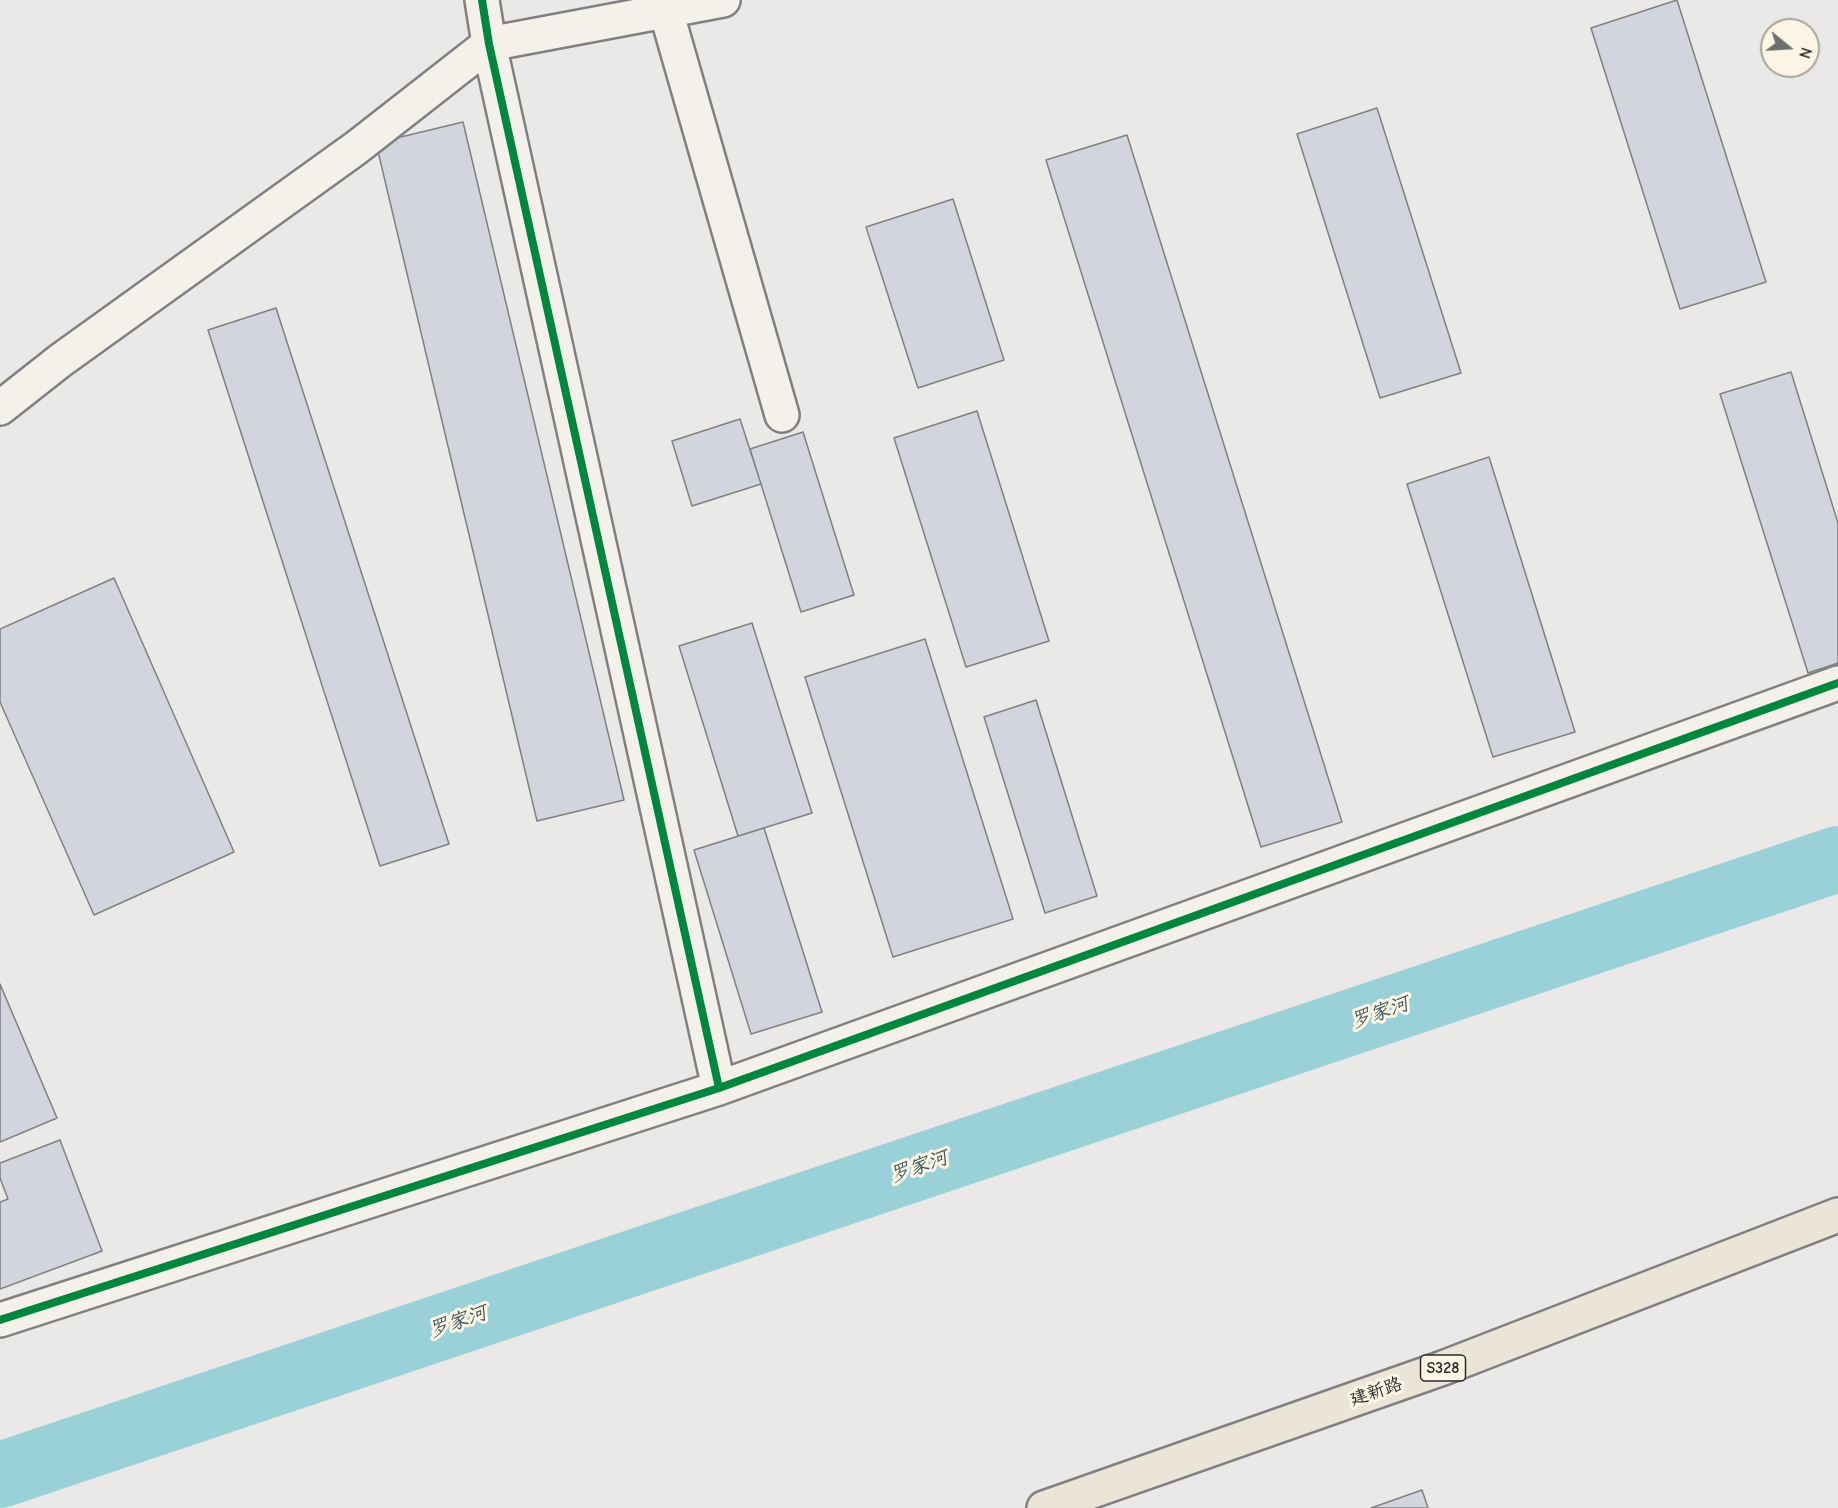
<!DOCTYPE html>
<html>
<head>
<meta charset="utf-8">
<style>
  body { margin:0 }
  #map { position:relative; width:1838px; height:1508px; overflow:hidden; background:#ebe9e7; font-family:"Comic Neue",sans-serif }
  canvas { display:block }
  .north { position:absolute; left:1760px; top:18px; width:60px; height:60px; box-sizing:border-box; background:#fcf5e5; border:2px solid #a8a49b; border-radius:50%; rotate:108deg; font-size:16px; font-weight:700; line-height:24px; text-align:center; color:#2b2b2b }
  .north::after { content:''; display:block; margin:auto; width:21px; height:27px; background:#6e6e6d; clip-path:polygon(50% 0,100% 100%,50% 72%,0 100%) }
</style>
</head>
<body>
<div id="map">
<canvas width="1838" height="1508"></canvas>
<div class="north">N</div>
</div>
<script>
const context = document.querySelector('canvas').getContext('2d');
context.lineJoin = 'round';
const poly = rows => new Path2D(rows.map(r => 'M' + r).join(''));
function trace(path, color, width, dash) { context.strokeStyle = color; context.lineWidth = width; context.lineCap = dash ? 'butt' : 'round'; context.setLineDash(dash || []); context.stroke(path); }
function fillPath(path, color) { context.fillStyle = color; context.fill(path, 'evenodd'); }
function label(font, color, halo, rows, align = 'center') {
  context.font = font + ' "Comic Neue","LXGW WenKai TC",sans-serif'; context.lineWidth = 6; context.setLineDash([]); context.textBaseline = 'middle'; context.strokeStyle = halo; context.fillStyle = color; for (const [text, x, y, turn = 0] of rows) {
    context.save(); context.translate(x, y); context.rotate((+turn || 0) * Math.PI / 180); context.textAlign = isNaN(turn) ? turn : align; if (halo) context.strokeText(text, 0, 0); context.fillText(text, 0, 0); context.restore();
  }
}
trace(poly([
  [0,1475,1838,859]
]), '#9ad1d9', 66);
const building = poly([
  [1677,0,1766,282,1680,309,1591,28,1677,0],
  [1377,108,1461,373,1380,398,1297,134,1377,108],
  [463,122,624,800,537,821,376,143,463,122],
  [1127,135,1342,822,1261,847,1046,160,1127,135],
  [953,199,1004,360,918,388,866,227,953,199],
  [276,308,449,844,380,866,208,330,276,308],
  [1791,372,1838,523,1838,663,1808,673,1720,394,1791,372],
  [977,411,1049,641,966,667,894,438,977,411],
  [740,419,761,484,692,506,672,441,740,419],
  [803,432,854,595,801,612,750,449,803,432],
  [1489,457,1575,732,1493,757,1407,484,1489,457],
  [114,578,234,852,94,915,0,702,0,629,114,578],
  [752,623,812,813,738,836,679,646,752,623],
  [925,639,1013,919,893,957,805,677,925,639],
  [1036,700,1097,896,1045,913,984,717,1036,700],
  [764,828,822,1012,751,1034,694,850,764,828],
  [0,984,57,1118,0,1142,0,984],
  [60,1140,102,1251,0,1289,0,1202,8,1199,0,1178,0,1163,60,1140],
  [1422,1490,1428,1508,1371,1508,1422,1490]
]);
fillPath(building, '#d3d5de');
trace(building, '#818080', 1.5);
const minor = poly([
  [482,0,489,44,719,1088],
  [666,11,782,415],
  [0,408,61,360,356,148,489,44,723,0],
  [0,1320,719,1088,1838,683]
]);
const major = poly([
  [1044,1508,1443,1368,1838,1215]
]);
trace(minor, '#818080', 38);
trace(major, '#818080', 38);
trace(minor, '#f4f1eb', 33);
trace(major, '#ebe5d9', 33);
trace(poly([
  [482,0,489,44,719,1088],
  [0,1320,719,1088,1838,683]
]), '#00873e', 8);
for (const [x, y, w] of [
  [1443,1368,45]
]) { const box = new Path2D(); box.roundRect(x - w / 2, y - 13, w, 26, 4.5); context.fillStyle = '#fcf5e5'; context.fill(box); trace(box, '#2b2b2b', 1.5); }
label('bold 16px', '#2b2b2b', null, [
  ["S328",1443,1368]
]);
label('18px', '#2b2b2b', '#fcf5e5', [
  ["建新路",1376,1392,-19]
]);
label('italic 20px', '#425a5d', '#fcf5e5', [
  ["罗家河",1380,1013,-19],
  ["罗家河",919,1167,-19],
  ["罗家河",458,1322,-19]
]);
</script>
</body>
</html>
